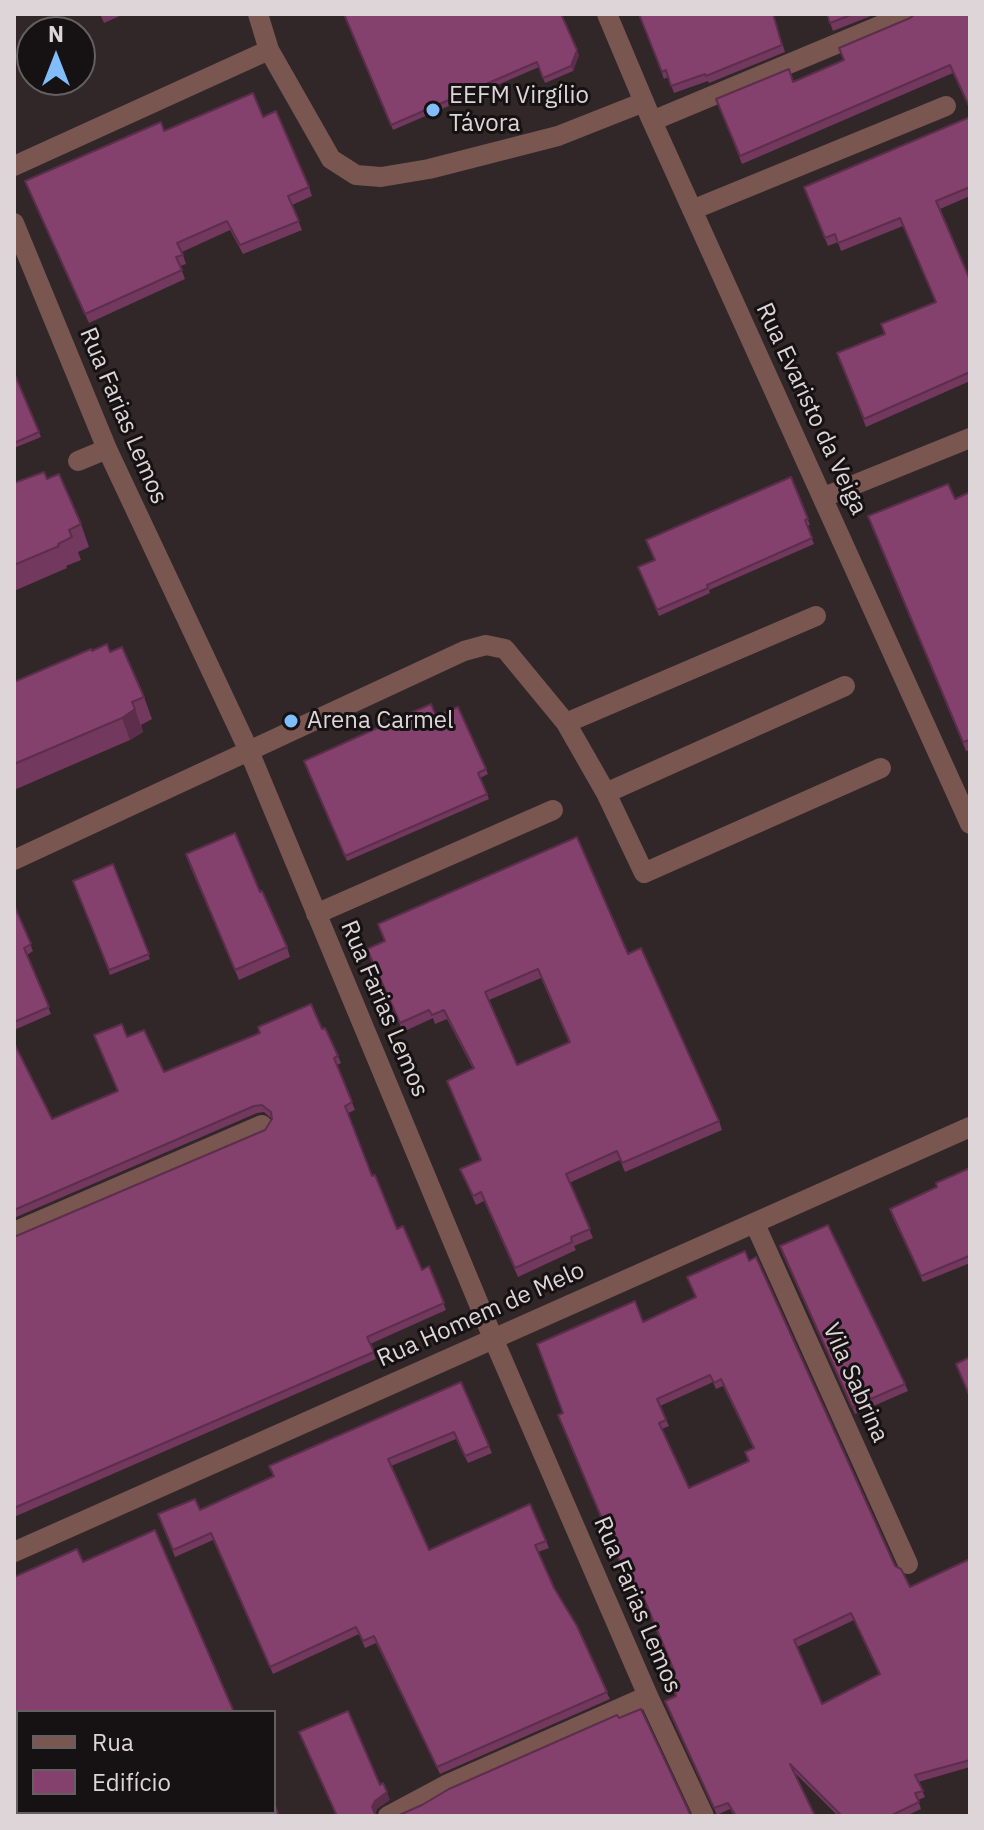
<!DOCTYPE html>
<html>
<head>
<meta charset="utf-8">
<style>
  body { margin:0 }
  #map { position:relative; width:984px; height:1830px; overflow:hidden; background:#312729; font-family:"IBM Plex Sans",sans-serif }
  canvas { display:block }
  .frame { position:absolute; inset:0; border:16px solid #ddd5d7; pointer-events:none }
  .legend { position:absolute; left:16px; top:1710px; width:260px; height:104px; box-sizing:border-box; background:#161112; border:2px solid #665f61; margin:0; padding:10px 14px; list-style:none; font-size:24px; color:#ddd5d7 }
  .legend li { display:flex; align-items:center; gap:16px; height:40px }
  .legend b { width:40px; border:2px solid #665f61 }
  .north { position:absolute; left:16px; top:16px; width:80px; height:80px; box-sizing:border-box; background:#161112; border:2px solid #665f61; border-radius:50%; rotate:0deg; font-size:22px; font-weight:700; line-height:32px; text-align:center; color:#ddd5d7 }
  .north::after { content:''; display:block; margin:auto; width:28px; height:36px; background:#81bdfa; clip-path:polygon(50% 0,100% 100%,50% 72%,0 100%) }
</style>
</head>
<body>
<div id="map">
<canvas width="984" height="1830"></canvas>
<div class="frame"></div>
<ul class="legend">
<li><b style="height:10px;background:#7a5651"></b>Rua</li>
<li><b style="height:22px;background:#85416d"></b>Edifício</li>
</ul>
<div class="north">N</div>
</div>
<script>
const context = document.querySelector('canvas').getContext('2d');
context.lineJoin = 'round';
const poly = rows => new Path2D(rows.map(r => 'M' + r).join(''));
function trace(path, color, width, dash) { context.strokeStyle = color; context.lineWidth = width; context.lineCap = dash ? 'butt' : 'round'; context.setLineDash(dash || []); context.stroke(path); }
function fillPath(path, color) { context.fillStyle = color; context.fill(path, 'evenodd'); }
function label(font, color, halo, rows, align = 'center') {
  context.font = font + ' "IBM Plex Sans",sans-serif'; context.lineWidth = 6; context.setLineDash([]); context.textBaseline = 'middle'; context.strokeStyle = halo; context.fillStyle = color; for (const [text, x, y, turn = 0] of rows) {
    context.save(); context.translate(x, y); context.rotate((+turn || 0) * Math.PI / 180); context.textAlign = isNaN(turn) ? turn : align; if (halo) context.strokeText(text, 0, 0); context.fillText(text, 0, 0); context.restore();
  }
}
trace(poly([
  [258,14,269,50,331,159,356,175,381,177,429,169,558,136,644,102],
  [607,14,652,121,970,824],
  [652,121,908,14],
  [14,166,269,50],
  [692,210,946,106],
  [14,223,107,449,249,751,493,1338,648,1696,704,1816],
  [78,461,107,449],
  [824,497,970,438],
  [566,723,816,616],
  [606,793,845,686],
  [14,860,464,651,486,645,505,649,566,723,606,793,644,873,881,768],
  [316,914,553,810],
  [755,1224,908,1564],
  [14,1232,262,1125],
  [14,1552,970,1127],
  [388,1816,446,1785,648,1696]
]), '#7a5651', 20);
fillPath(poly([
  [100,14,124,14,104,23],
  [344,14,579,55,573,71,545,83,539,67,393,130],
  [639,14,773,14,785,52,709,83,708,81,674,93,668,77,664,79],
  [827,14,876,14,833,31],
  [970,14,970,110,953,73,742,164,716,99,794,81,844,60,910,18],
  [263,117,309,187,312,196,292,205,302,230,243,254,230,230,182,252,186,264,180,266,185,279,89,323,25,181,164,131],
  [970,117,970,196,940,209,970,280,970,381,866,427,837,353,884,334,936,302,903,226,841,251,838,242,828,246,804,187],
  [14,373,41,437,14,448],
  [791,477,810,525,807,526,814,544,709,590,710,593,659,616,638,567,654,560],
  [47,479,81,524,89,547,78,552,81,560,66,566,67,568,14,591,14,483],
  [970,492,970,750,966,751,871,525,955,499],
  [92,651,110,652,144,697,152,719,141,725,143,732,130,740,14,790,14,682],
  [458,707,488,774,480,778,489,799,347,861,304,761,436,716],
  [113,864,150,959,110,975,73,881],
  [189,864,287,947,290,957,239,980],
  [14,905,33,951,27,955,51,1014,14,1030],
  [378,924,628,954,719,1121,722,1130,625,1172,620,1160,569,1183,593,1238,574,1246,576,1250,518,1277,484,1201,476,1205,460,1169,480,1160,473,1069,447,1019,435,1024,433,1018,403,1032,367,949,385,941],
  [541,978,569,1042,517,1065,489,1000],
  [322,1029,338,1056,341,1063,337,1065,355,1110,348,1113,372,1176,397,1229,422,1270,429,1266,446,1310,370,1344,376,1359,14,1517,14,1237,265,1130,272,1119,264,1112,257,1113,14,1218,14,1043,52,1119,117,1091,127,1037,164,1072],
  [970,1168,970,1263,923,1282,892,1216],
  [782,1253,905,1384,908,1391,855,1414],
  [695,1297,910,1587,970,1559,970,1767,918,1782,925,1797,918,1800,921,1809,906,1816,838,1816,794,1772,815,1816,734,1816,730,1809,717,1815,668,1707,676,1696,674,1674,645,1603,638,1606,604,1526,643,1322],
  [713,1382,716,1389,723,1386,753,1448,745,1452,748,1462,689,1488,662,1429,669,1426,660,1406],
  [854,1620,879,1674,822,1704,797,1647],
  [461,1382,492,1453,468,1463,456,1439,391,1466,429,1550,546,1541,549,1548,538,1552,554,1588,610,1699,440,1774,376,1643,365,1648,359,1634,273,1674,213,1540,175,1557,158,1514,200,1510,273,1477]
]), '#72385e');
fillPath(poly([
  [577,50,579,55,573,71,571,66],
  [135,709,143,732,130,740,122,718],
  [387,1792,390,1800,377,1809,375,1815,372,1807,375,1801]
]), '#5d2e4c');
const building = poly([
  [344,14,561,14,577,50,571,66,543,78,537,62,391,125,344,14],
  [639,14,773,14,782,45,706,76,705,74,671,86,666,70,662,72,639,14],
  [827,14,853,14,830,23,827,14],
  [915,14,970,14,970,108,950,65,740,156,716,99,789,69,793,82,844,60,839,48,910,18,915,14],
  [253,93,263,117,276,111,309,187,288,196,299,221,240,245,227,221,177,243,183,255,176,257,182,270,85,314,25,181,161,122,164,131,253,93],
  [970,117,970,187,936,201,970,280,970,372,864,419,837,353,885,334,881,324,936,302,900,218,838,243,835,234,825,238,804,187,970,117],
  [14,373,39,432,14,443,14,373],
  [44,472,47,479,59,474,81,524,69,530,72,537,58,544,59,546,14,565,14,483,44,472],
  [791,477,808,519,805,520,812,538,707,585,708,588,657,610,638,567,655,560,646,540,791,477],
  [948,484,955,499,970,492,970,740,963,742,868,516,948,484],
  [107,644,110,652,122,647,144,697,132,702,135,709,122,718,14,764,14,682,91,649,92,651,107,644],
  [431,704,436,716,458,707,486,769,478,773,487,794,345,856,304,761,431,704],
  [235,833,260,892,262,891,287,947,235,970,186,854,235,833],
  [577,837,628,954,641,948,719,1121,622,1163,617,1151,566,1174,590,1229,571,1237,572,1242,515,1268,481,1192,473,1196,460,1169,481,1160,447,1081,474,1068,444,1010,432,1015,429,1010,400,1023,367,949,385,941,378,924,577,837],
  [538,969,570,1042,517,1065,485,992,538,969],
  [113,864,149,954,109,970,73,881,113,864],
  [14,905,31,944,24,948,49,1007,14,1022,14,905],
  [311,1004,322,1029,325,1028,338,1056,334,1058,352,1102,345,1106,372,1176,375,1175,397,1229,403,1226,422,1270,429,1266,444,1303,367,1337,374,1352,14,1508,14,1237,265,1130,272,1119,271,1112,262,1105,254,1106,14,1210,14,1043,52,1119,118,1091,94,1035,122,1024,127,1037,144,1030,164,1072,260,1033,258,1027,311,1004],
  [970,1168,970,1258,969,1256,921,1276,890,1209,937,1187,936,1183,970,1168],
  [828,1225,905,1384,852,1407,780,1246,828,1225],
  [745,1251,749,1261,756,1257,895,1566,901,1569,910,1587,970,1559,970,1760,915,1775,923,1791,915,1793,919,1802,890,1816,842,1816,790,1764,815,1816,736,1816,728,1803,714,1808,665,1701,676,1696,670,1675,675,1673,643,1596,635,1599,602,1519,558,1415,563,1413,537,1344,635,1301,643,1322,696,1297,687,1277,745,1251],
  [710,1375,714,1383,721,1379,754,1448,745,1452,749,1461,689,1488,659,1423,666,1420,657,1399,710,1375],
  [851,1613,880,1674,822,1704,794,1640,851,1613],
  [970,1357,970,1397,956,1364,970,1357],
  [461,1382,489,1446,465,1456,454,1432,388,1459,429,1550,530,1504,546,1541,535,1545,554,1588,577,1626,607,1692,437,1767,374,1636,363,1641,356,1627,270,1667,211,1533,173,1550,158,1514,195,1499,200,1510,274,1476,269,1466,461,1382],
  [155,1530,234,1712,18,1712,18,1745,14,1736,14,1731,16,1730,14,1725,14,1577,77,1549,83,1562,155,1530],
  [641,1709,691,1816,397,1816,422,1805,449,1789,617,1715,619,1718,641,1709],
  [348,1711,380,1785,383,1783,387,1792,375,1801,372,1807,376,1816,337,1816,299,1732,348,1711],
  [274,1803,279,1816,120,1816,130,1812,274,1812,274,1803],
  [48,1812,87,1812,89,1816,50,1816,48,1812]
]);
fillPath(building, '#85416d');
trace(building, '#5d2e4c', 2);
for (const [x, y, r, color] of [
  [433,110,8,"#81bdfa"],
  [291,721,8,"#81bdfa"]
]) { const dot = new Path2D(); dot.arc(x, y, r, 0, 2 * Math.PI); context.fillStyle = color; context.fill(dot); trace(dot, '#161112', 3); }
label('24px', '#ddd5d7', '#161112', [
  ["EEFM Virgílio",449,96],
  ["Távora",449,124],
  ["Arena Carmel",307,721]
], 'left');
label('24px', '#ddd5d7', '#161112', [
  ["Rua Evaristo da Veiga",811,409,65],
  ["Rua Farias Lemos",123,416,67],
  ["Rua Farias Lemos",384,1009,67],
  ["Rua Homem de Melo",481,1315,-24],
  ["Vila Sabrina",855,1383,66],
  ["Rua Farias Lemos",637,1605,67]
]);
</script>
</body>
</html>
